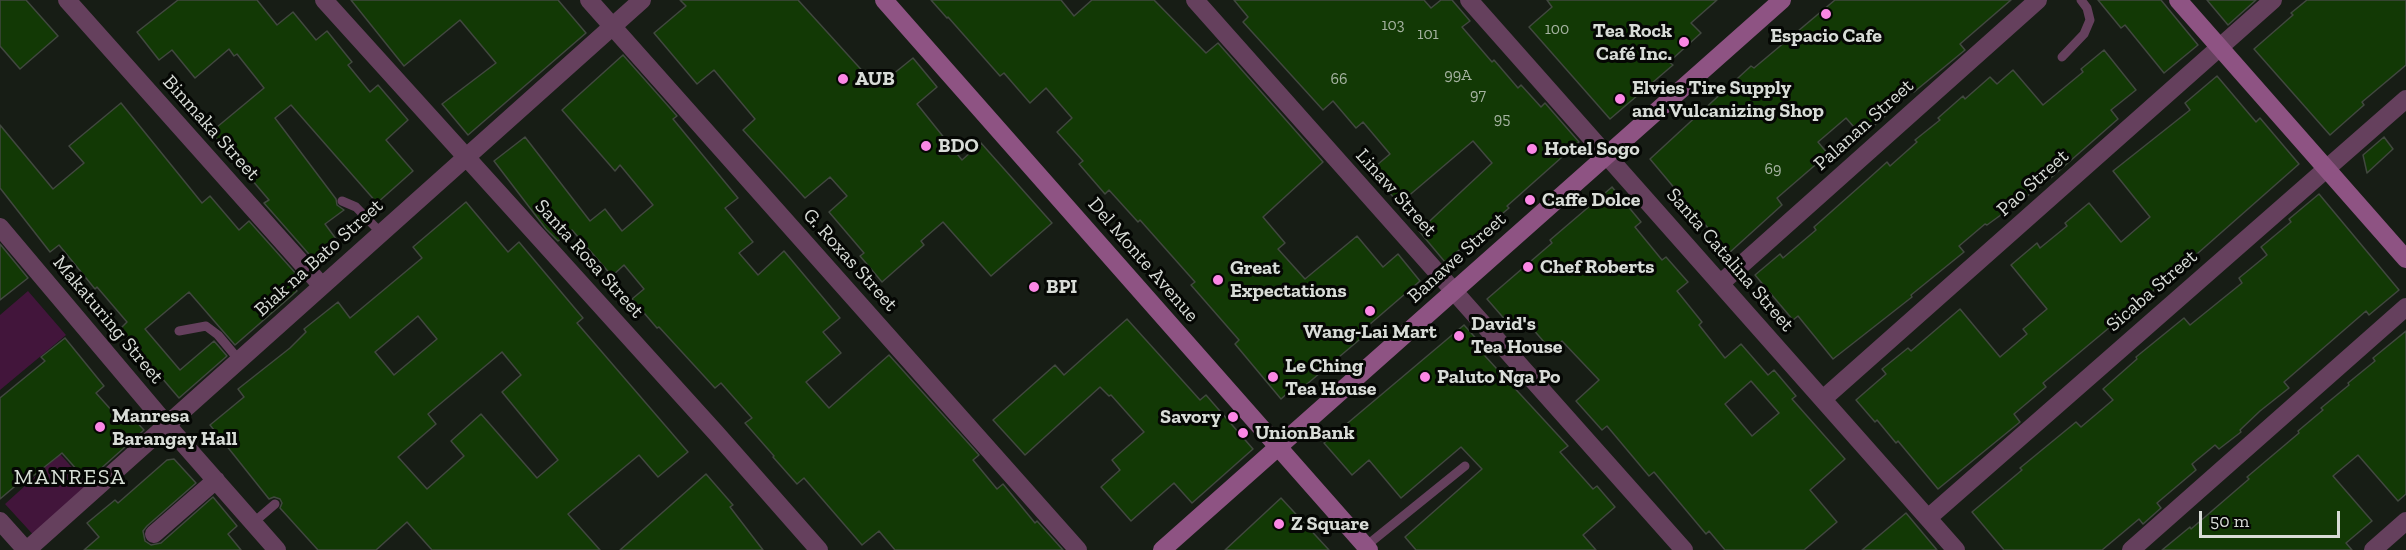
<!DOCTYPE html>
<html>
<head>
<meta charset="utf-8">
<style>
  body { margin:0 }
  #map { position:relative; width:2406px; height:550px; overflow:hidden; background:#171d15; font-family:"Zilla Slab",serif }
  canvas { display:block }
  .scale { position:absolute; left:2199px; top:511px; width:141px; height:27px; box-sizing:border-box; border:3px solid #d8dcd7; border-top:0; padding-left:8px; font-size:18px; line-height:21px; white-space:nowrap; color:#d8dcd7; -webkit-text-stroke:4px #050704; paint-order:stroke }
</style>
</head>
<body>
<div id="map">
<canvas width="2406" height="550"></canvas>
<div class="scale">50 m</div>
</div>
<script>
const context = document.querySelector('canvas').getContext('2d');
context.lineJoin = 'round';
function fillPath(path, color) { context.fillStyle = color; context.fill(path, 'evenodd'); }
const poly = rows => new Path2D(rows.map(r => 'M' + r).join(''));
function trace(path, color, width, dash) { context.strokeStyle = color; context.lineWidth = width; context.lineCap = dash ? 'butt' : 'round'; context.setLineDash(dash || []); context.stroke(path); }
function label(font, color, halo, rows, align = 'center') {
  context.font = font + ' "Zilla Slab",serif'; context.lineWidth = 6; context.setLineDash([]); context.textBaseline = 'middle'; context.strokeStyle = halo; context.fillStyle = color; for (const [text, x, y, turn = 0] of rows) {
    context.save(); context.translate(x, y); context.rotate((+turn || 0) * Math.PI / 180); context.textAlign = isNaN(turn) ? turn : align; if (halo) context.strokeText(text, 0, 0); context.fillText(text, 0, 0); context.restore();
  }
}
fillPath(poly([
  [28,291,66,335,0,390,0,315],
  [60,454,93,491,38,540,5,504]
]), '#42153b');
const building = poly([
  [0,0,26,0,58,36,20,69,0,46,0,0],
  [178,0,257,0,277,25,293,12,316,40,327,31,352,62,348,65,370,92,378,85,408,120,386,140,413,171,377,203,291,105,275,118,336,199,337,205,344,210,325,224,339,243,315,261,264,203,269,200,211,132,264,88,237,54,234,56,229,49,195,78,172,50,159,60,137,32,178,0],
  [351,0,558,0,586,33,468,135,442,104,496,63,460,20,404,66,351,0],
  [680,0,798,0,877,87,913,58,937,87,917,104,962,160,981,143,1052,223,991,276,943,222,921,241,924,245,882,282,860,256,864,253,829,212,847,196,830,177,805,198,743,130,755,119,714,70,697,84,654,33,686,6,680,0],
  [931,0,1061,0,1074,16,1092,0,1154,0,1206,53,1218,43,1323,162,1263,217,1285,243,1278,249,1305,279,1357,236,1383,267,1398,254,1420,281,1362,331,1365,335,1294,395,1291,390,1281,399,1235,344,1239,340,1191,285,1195,282,1140,220,1138,222,1109,190,1105,194,1079,164,1083,161,1057,132,1072,118,1046,88,1030,103,1004,73,1000,76,948,17,947,18,931,0],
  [1234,0,1424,0,1431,8,1441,0,1452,0,1470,21,1462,27,1492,62,1494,60,1518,88,1521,85,1541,107,1545,103,1579,142,1507,206,1509,208,1445,262,1419,231,1492,163,1473,141,1399,204,1371,170,1390,154,1363,122,1356,128,1333,101,1323,110,1243,22,1248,17,1234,0],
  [1547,0,1717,0,1691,23,1701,33,1669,62,1673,65,1610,119,1529,27,1552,7,1547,0],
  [1835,0,2011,0,1960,44,1965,50,1914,92,1911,89,1883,114,1885,116,1862,136,1846,118,1818,142,1828,154,1777,198,1782,205,1729,253,1650,159,1751,66,1754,68,1835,0],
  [2098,0,2161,0,2198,45,2164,73,2125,25,2121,28,2098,0],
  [2207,0,2256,0,2228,25,2207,0],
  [2307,0,2406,0,2406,65,2362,102,2364,105,2330,135,2254,49,2293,15,2291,13,2307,0],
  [2104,50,2136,90,2111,110,2118,119,2045,183,1987,225,1985,224,1959,246,1964,252,1911,295,1912,297,1833,359,1798,316,1793,320,1755,275,1780,254,1783,258,1816,230,1814,227,1867,180,1887,162,1890,166,1917,142,1915,140,1940,120,1938,118,1963,96,1965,99,1990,77,1997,84,2013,70,2043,105,2083,72,2081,69,2104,50],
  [623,55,677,116,673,119,738,198,725,208,753,242,739,253,758,275,784,251,840,318,823,332,841,353,806,382,829,408,889,355,979,455,973,460,997,489,1003,484,1035,523,1037,521,1063,550,895,550,879,531,862,545,804,478,797,484,773,457,774,456,745,423,752,418,721,383,715,388,659,327,657,328,632,299,644,289,624,265,612,276,572,230,558,241,546,229,494,161,525,137,590,221,605,209,622,231,653,205,620,165,615,171,562,110,623,55],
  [2217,76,2256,122,2260,118,2299,164,2189,261,2043,383,2046,387,2014,414,2020,422,1938,489,1898,441,1896,443,1877,420,1875,422,1856,400,1886,374,1882,369,1908,348,1911,351,1960,309,2000,357,2027,334,2023,329,2047,309,2011,265,2037,243,2040,248,2067,226,2065,223,2089,203,2121,242,2150,217,2113,171,2190,110,2185,103,2217,76],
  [121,103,202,203,210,196,239,230,249,221,298,276,290,282,297,291,235,345,189,292,145,329,180,370,214,341,227,356,179,398,120,329,127,322,97,287,95,289,59,245,50,252,0,188,0,125,53,189,84,163,69,146,121,103],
  [2384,137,2393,149,2367,173,2363,155,2384,137],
  [1612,187,1641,222,1635,227,1662,260,1666,257,1688,282,1677,291,1702,322,1699,325,1725,358,1741,344,1768,375,1774,370,1796,396,1792,399,1845,459,1810,490,1837,522,1804,550,1725,550,1709,531,1706,534,1654,472,1649,476,1607,426,1602,430,1576,401,1599,380,1562,341,1551,350,1525,320,1514,330,1487,299,1552,243,1550,240,1612,187],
  [1751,381,1779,413,1752,436,1725,404,1751,381],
  [2319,194,2399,290,2369,315,2366,311,2306,363,2284,382,2289,388,2260,411,2240,430,2241,432,2219,449,2215,445,2192,464,2196,470,2157,503,2161,508,2143,524,2139,519,2102,550,2004,550,1972,512,2022,470,2020,468,2076,422,2081,427,2113,400,2103,389,2137,359,2136,357,2184,318,2190,325,2242,283,2239,278,2267,255,2261,247,2291,222,2289,219,2319,194],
  [466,202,508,252,519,242,583,318,577,323,688,452,658,477,639,455,568,514,600,550,432,550,407,522,376,550,318,550,280,508,282,503,280,499,274,497,269,499,210,425,244,397,238,389,290,348,306,332,304,329,338,302,350,318,422,258,413,247,466,202],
  [418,316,437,339,394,375,375,352,418,316],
  [502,352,521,375,502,392,558,460,537,478,481,414,451,441,464,456,427,489,398,457,436,424,428,414,502,352],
  [0,244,28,278,0,300,0,244],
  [1127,319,1200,400,1206,395,1253,449,1192,503,1174,483,1131,521,1101,487,1120,470,1112,460,1144,432,1111,395,1109,396,1100,387,1025,455,993,420,1055,365,1064,375,1127,319],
  [1464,325,1489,353,1485,356,1568,446,1560,452,1593,489,1597,486,1615,507,1583,535,1596,550,1416,550,1405,537,1482,469,1461,447,1401,498,1369,460,1352,475,1324,443,1464,325],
  [2406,331,2406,494,2398,501,2358,455,2333,476,2372,521,2346,543,2352,550,2162,550,2190,527,2191,529,2249,479,2247,477,2299,433,2298,431,2323,410,2321,408,2349,385,2348,383,2375,361,2373,358,2406,331],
  [65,338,104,386,96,393,122,422,130,415,144,430,87,481,62,453,22,485,20,482,0,499,0,398,45,361,41,357,65,338],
  [174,459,196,483,147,526,143,531,145,541,151,545,161,543,213,497,237,526,228,534,241,550,84,550,99,537,87,523,115,500,118,503,167,460,174,459],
  [706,474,733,505,730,507,763,550,620,550,706,474],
  [1281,498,1329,550,1225,550,1281,498],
  [1906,513,1937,550,1862,550,1906,513]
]);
fillPath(building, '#123905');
trace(building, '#41483f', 1.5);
trace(poly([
  [2062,57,2084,34,2090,20,2087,8,2081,0],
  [342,201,356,207,381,233],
  [179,331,206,326,218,335,239,360],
  [253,523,275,504],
  [1366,546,1465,466]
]), '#65405d', 9);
trace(poly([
  [67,0,322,286],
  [324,0,716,433,819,550],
  [589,0,1078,550],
  [1195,0,1684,550],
  [1469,0,1956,550],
  [0,227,167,425,277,550],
  [1721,283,2038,0],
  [1823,399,2273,0],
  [1928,518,2406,99],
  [0,521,26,550],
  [154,534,216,480],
  [27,550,642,0],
  [2131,550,2406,307],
  [2373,550,2406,521]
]), '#65405d', 18);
trace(poly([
  [884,0,1369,550],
  [2178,0,2406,259],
  [1162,550,1782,0]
]), '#8e5383', 18);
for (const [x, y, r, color] of [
  [1826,14,6,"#fb87e5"],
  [1684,42,6,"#fb87e5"],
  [843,79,6,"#fb87e5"],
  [1620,99,6,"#fb87e5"],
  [926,146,6,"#fb87e5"],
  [1532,149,6,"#fb87e5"],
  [1530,200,6,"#fb87e5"],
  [1528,267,6,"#fb87e5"],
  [1218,280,6,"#fb87e5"],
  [1034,287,6,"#fb87e5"],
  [1370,311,6,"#fb87e5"],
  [1459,336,6,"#fb87e5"],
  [1273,377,6,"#fb87e5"],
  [1425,377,6,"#fb87e5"],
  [1233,417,6,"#fb87e5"],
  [100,427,6,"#fb87e5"],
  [1243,433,6,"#fb87e5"],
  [1279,524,6,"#fb87e5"]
]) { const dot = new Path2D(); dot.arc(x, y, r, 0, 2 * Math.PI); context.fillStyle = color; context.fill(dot); trace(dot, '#050704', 2); }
label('16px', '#a6b3a2', null, [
  ["103",1393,25],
  ["100",1557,29],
  ["101",1428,34],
  ["99A",1458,75],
  ["66",1339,79],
  ["97",1478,95],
  ["95",1502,119],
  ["69",1773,169]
]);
label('bold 20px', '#d8dcd7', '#050704', [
  ["Tea Rock",1672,31,"right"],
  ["Café Inc.",1672,54,"right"],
  ["Espacio Cafe",1826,36,"center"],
  ["AUB",855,79],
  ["Elvies Tire Supply",1632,88],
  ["and Vulcanizing Shop",1632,111],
  ["BDO",938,146],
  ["Hotel Sogo",1544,149],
  ["Caffe Dolce",1542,200],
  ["Chef Roberts",1540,267],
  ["Great",1230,268],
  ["Expectations",1230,291],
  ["BPI",1046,287],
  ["David's",1471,324],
  ["Tea House",1471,347],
  ["Wang-Lai Mart",1370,332,"center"],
  ["Le Ching",1285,366],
  ["Tea House",1285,389],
  ["Paluto Nga Po",1437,377],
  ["Manresa",112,416],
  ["Barangay Hall",112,439],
  ["Savory",1221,417,"right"],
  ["UnionBank",1255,433],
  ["Z Square",1291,524]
], 'left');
label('20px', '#d8dcd7', '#050704', [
  ["Palanan Street",1864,125,-42],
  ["Binmaka Street",211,128,48],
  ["Pao Street",2033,183,-42],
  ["Linaw Street",1396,193,48],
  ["Biak na Bato Street",319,258,-42],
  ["Banawe Street",1457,258,-42],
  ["Santa Rosa Street",589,259,48],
  ["G. Roxas Street",850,260,48],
  ["Del Monte Avenue",1143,260,49],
  ["Santa Catalina Street",1730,260,49],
  ["Sicaba Street",2152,291,-41],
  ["Makaturing Street",108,320,50]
]);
context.letterSpacing = '1.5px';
label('22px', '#d7dfd5', '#050704', [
  ["MANRESA",70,478]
]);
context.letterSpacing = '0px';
</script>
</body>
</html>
